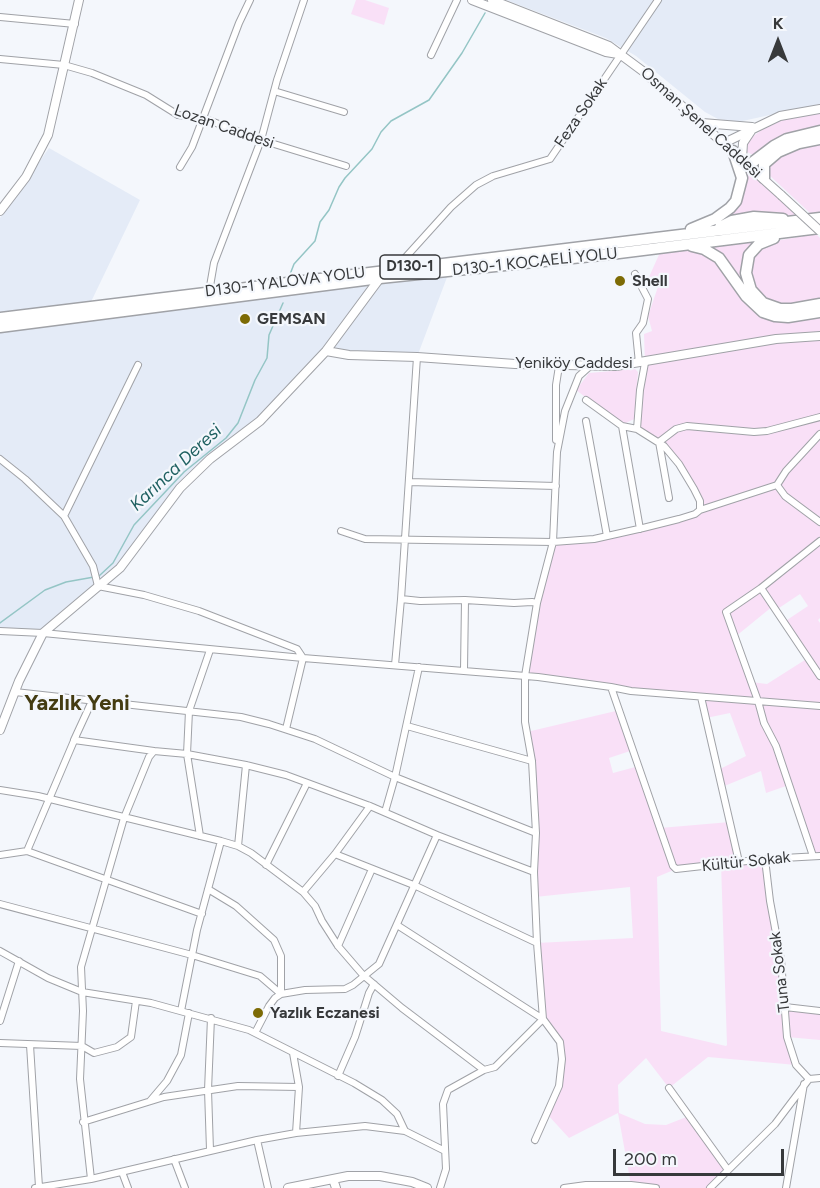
<!DOCTYPE html>
<html>
<head>
<meta charset="utf-8">
<style>
  body { margin:0 }
  #map { position:relative; width:820px; height:1188px; overflow:hidden; background:#f4f7fc; font-family:Figtree,sans-serif }
  canvas { display:block }
  .north { position:absolute; left:748px; top:12px; width:60px; height:60px; -webkit-text-stroke:4px #f4f7fc; paint-order:stroke; rotate:0deg; font-size:16px; font-weight:700; line-height:24px; text-align:center; color:#37393b }
  .north::after { content:''; display:block; margin:auto; width:21px; height:27px; background:#37393b; clip-path:polygon(50% 0,100% 100%,50% 72%,0 100%) }
  .scale { position:absolute; left:613px; top:1149px; width:171px; height:27px; box-sizing:border-box; border:3px solid #37393b; border-top:0; padding-left:8px; font-size:18px; line-height:21px; white-space:nowrap; color:#37393b; -webkit-text-stroke:4px #f4f7fc; paint-order:stroke }
</style>
</head>
<body>
<div id="map">
<canvas width="820" height="1188"></canvas>
<div class="north">K</div>
<div class="scale">200 m</div>
</div>
<script>
const context = document.querySelector('canvas').getContext('2d');
context.lineJoin = 'round';
function fillPath(path, color) { context.fillStyle = color; context.fill(path, 'evenodd'); }
const poly = rows => new Path2D(rows.map(r => 'M' + r).join(''));
function trace(path, color, width, dash) { context.strokeStyle = color; context.lineWidth = width; context.lineCap = dash ? 'butt' : 'round'; context.setLineDash(dash || []); context.stroke(path); }
function label(font, color, halo, rows, align = 'center') {
  context.font = font + ' Figtree,sans-serif'; context.lineWidth = 4.5; context.setLineDash([]); context.textBaseline = 'middle'; context.strokeStyle = halo; context.fillStyle = color; for (const [text, x, y, turn = 0] of rows) {
    context.save(); context.translate(x, y); context.rotate((+turn || 0) * Math.PI / 180); context.textAlign = isNaN(turn) ? turn : align; if (halo) context.strokeText(text, 0, 0); context.fillText(text, 0, 0); context.restore();
  }
}
fillPath(poly([
  [506,0,820,0,820,104,738,122,718,119,705,112,636,56,606,38],
  [49,148,140,200,89,306,449,272,417,357,326,352,260,421,180,488,120,568,43,633,0,631,0,218]
]), '#e4ebf7');
fillPath(poly([
  [356,0,365,0,389,8,384,25,351,14],
  [809,114,820,114,820,127,788,133,776,139,755,156,747,152,748,140,763,129,785,119],
  [820,142,820,212,811,214,768,174,769,164,788,150],
  [743,166,794,213,795,215,773,215,707,227,730,212],
  [816,234,820,238,820,301,781,305,769,302,754,288,749,271,756,251,775,241],
  [756,241,746,287,706,248],
  [686,245,713,253,754,305,820,312,820,618,818,620,820,623,820,856,813,856,789,785,766,793,761,771,722,787,718,770,746,756,730,713,706,718,700,697,525,676,529,645,553,542,594,539,643,528,700,510,699,501,664,446,637,429,645,363,644,334,652,331,648,316,661,278,649,277,662,248],
  [800,594,808,606,784,622,808,658,767,684,751,682,735,637,773,606,776,610],
  [635,369,638,372,634,419,622,425,576,390,589,373],
  [620,710,633,750,609,758,613,773,639,766,660,828,730,822,739,861,765,859,785,1007,820,1011,820,1040,787,1037,796,1065,708,1057,669,1088,646,1058,618,1085,619,1113,645,1124,666,1125,689,1116,728,1170,710,1188,656,1188,631,1185,618,1113,569,1138,547,1114,559,1086,560,1042,543,1019,537,943,633,938,630,887,535,897,536,833,527,736,531,731],
  [721,864,727,1045,726,1046,661,1031,657,877,676,869]
]), '#f9e0f7');
trace(poly([
  [289,277,294,264,315,241,320,222,329,210,339,187,345,178,372,149,381,132,391,121,429,100,462,53,485,13],
  [99,576,113,563,134,525,184,472,226,438,238,423,255,380,267,358,269,335,283,303],
  [0,623,45,590,66,582,94,577]
]), '#94c5c5', 1.5);
const street = poly([
  [0,17,75,24],
  [431,55,457,0],
  [0,59,64,65,92,73,146,95,178,115,203,118,261,140,346,166],
  [274,91,344,112],
  [180,167,192,147,239,23,250,0],
  [395,269,451,207,476,185,493,176,550,159,658,0],
  [635,274,648,299,643,323,636,333,639,363],
  [209,292,214,263,261,140,277,80,304,0],
  [586,421,607,536],
  [622,426,640,529],
  [637,429,640,390,645,363],
  [820,434,786,471,777,485,785,496,820,522],
  [556,440,556,385,559,366],
  [659,442,676,429,687,426,754,432,767,431,820,417],
  [659,442,669,498],
  [0,459,25,479,64,516,93,566,98,586,144,595,199,611,297,649,303,658,538,677,611,687,673,866,676,869,765,859,820,856],
  [409,482,556,486],
  [700,510,777,485],
  [64,516,138,365],
  [341,531,365,539,553,542,594,539,643,528,679,519,695,514,700,510,700,501,694,489,679,464,664,446,637,429,622,426,586,400],
  [820,541,761,588,820,676],
  [761,588,726,612,758,701,764,723,776,746,813,856],
  [401,599,417,357],
  [0,631,43,633,303,658,286,729],
  [395,665,401,599,420,601,465,600],
  [464,670,465,600,514,603,532,602,537,603,553,542,557,452,565,411,579,376,589,367],
  [611,687,631,691,820,706],
  [701,697,739,862],
  [92,701,74,740,154,751],
  [407,726,532,761],
  [0,790,38,796,221,841,238,846,251,853,303,892,315,906,322,921,338,946,363,975,402,1008,484,1070,495,1067,543,1019,537,943,534,872,536,833,395,777,315,739,269,724,241,717,15,692],
  [385,812,395,777,419,667],
  [536,833,532,761,525,722,525,676,537,603],
  [200,836,187,754,189,711,210,650],
  [238,846,246,765],
  [27,851,76,736],
  [335,854,416,886,537,943],
  [0,855,27,851,202,914],
  [765,859,770,901,781,960,787,1037,796,1065,809,1079],
  [266,865,307,783],
  [208,889,236,906,274,940,281,956,281,994],
  [303,892,335,854,370,806],
  [0,904,192,955,260,976,281,994],
  [397,925,543,1019,560,1042,562,1059,559,1086,535,1140],
  [338,946,372,869],
  [0,951,48,978,82,992,151,1003,249,1030,354,1083,382,1100,397,1114,405,1131],
  [785,1007,820,1011],
  [181,1011,197,930,221,841],
  [0,1021,19,961],
  [255,1033,269,1006,275,998,281,994,305,990,345,989,353,985,379,964,437,835],
  [0,1043,82,1046,94,1053,117,1047,131,1037,136,1001],
  [30,1045,39,1187],
  [293,1053,299,1087,296,1133],
  [338,1076,355,1037,369,993,374,984],
  [809,1079,820,1078],
  [669,1088,728,1170],
  [150,1101,167,1081,181,1055,189,1013],
  [83,1122,164,1097,238,1086,299,1087],
  [257,1140,268,1188],
  [210,1150,208,1090,211,1018],
  [174,1159,185,1188],
  [122,1172,128,1188],
  [91,1179,80,1079,83,1011,81,967,124,818,149,757,154,751,187,754,246,765,286,775,370,806,437,835,534,872],
  [35,1188,91,1179,257,1140,296,1133,365,1126,405,1131,445,1151],
  [440,1188,446,1169,443,1104,448,1090,484,1070],
  [564,1188,586,1185,631,1185,656,1188],
  [710,1188,775,1124,809,1079],
  [786,1188,804,1084]
]);
const secondary = poly([
  [472,0,606,52,618,54],
  [492,0,609,46,644,72,781,195],
  [702,123,752,127],
  [724,143,780,116,820,109],
  [742,159,743,143,751,131],
  [0,211,26,177,48,135,79,0],
  [326,351,349,355,417,357,515,364,616,366,776,339,820,336],
  [0,730,19,681,43,633,120,568,180,488,210,459,260,421,326,351,380,278],
  [333,1179,336,1188],
  [288,1188,348,1176,380,1176,412,1182,427,1188]
]);
const highway = poly([
  [749,165,774,146,787,139,820,131],
  [764,178,764,164,778,152,799,143,820,139],
  [720,227,732,221,754,217,783,219],
  [691,229,715,219,730,208,736,201,742,178,733,151],
  [774,238,759,244,749,255,746,273,751,290,763,303,780,309,792,309,820,304],
  [692,246,704,249,719,258,746,296,763,312,775,316,788,317,820,312],
  [0,318,820,218],
  [0,327,380,278,611,254,820,228]
]);
trace(street, '#a0a2a7', 8);
trace(secondary, '#a0a2a7', 10);
trace(highway, '#a0a2a7', 13);
trace(street, '#fff', 6);
trace(secondary, '#fff', 8);
trace(highway, '#fff', 10);
const secondaryBridge = poly([
  [781,195,820,231]
]);
trace(secondaryBridge, '#a0a2a7', 10, []);
trace(secondaryBridge, '#fff', 8);
for (const [x, y, r, color] of [
  [620,281,6,"#7d6b05"],
  [245,319,6,"#7d6b05"],
  [258,1013,6,"#7d6b05"]
]) { const dot = new Path2D(); dot.arc(x, y, r, 0, 2 * Math.PI); context.fillStyle = color; context.fill(dot); trace(dot, '#f4f7fc', 2); }
for (const [x, y, w] of [
  [410,267,60]
]) { const box = new Path2D(); box.roundRect(x - w / 2, y - 12, w, 24, 4.5); context.fillStyle = '#f4f7fc'; context.fill(box); trace(box, '#37393b', 1.5); }
label('bold 15px', '#37393b', null, [
  ["D130-1",410,267]
]);
label('16px', '#37393b', '#f4f7fc', [
  ["Feza Sokak",581,113,-56],
  ["Osman Şenel Caddesi",701,123,42],
  ["Lozan Caddesi",224,127,19],
  ["D130-1 KOCAELİ YOLU",535,262,-6],
  ["D130-1 YALOVA YOLU",285,282,-7],
  ["Yeniköy Caddesi",574,363],
  ["Kültür Sokak",746,862,-6],
  ["Tuna Sokak",780,972,-97]
]);
label('bold 16px', '#37393b', '#f4f7fc', [
  ["Shell",632,281],
  ["GEMSAN",257,319],
  ["Yazlık Eczanesi",270,1013]
], 'left');
label('italic 18px', '#206162', '#f4f7fc', [
  ["Karınca Deresi",176,468,-43]
]);
label('bold 22px', '#443c12', '#f4f7fc', [
  ["Yazlık Yeni",77,704]
]);
</script>
</body>
</html>
